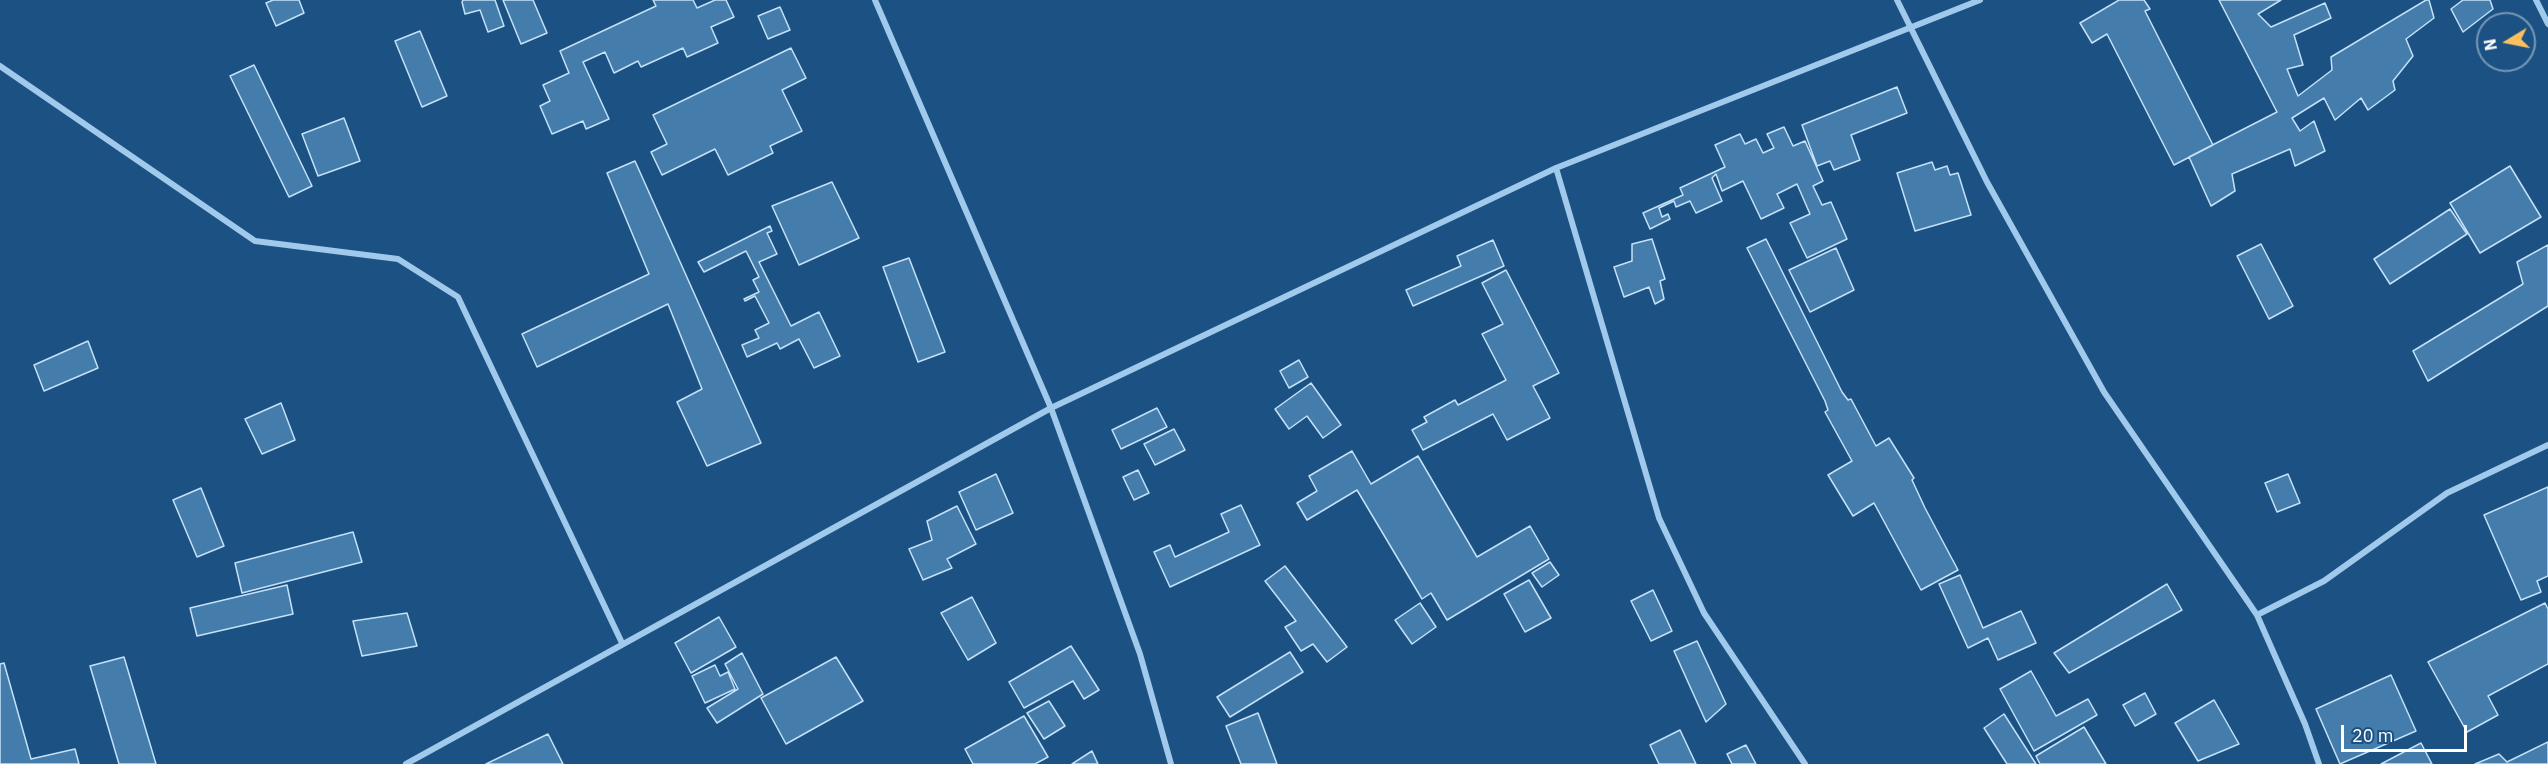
<!DOCTYPE html>
<html>
<head>
<meta charset="utf-8">
<style>
  body { margin:0 }
  #map { position:relative; width:2548px; height:764px; overflow:hidden; background:#1b5283; font-family:"IBM Plex Sans",sans-serif }
  canvas { display:block }
  .north { position:absolute; left:2476px; top:12px; width:60px; height:60px; box-sizing:border-box; background:#1b5283; border:2px solid #7697b5; border-radius:50%; rotate:260deg; font-size:16px; font-weight:700; line-height:24px; text-align:center; color:#fff }
  .north::after { content:''; display:block; margin:auto; width:21px; height:27px; background:#fcbf5d; clip-path:polygon(50% 0,100% 100%,50% 72%,0 100%) }
  .scale { position:absolute; left:2341px; top:725px; width:126px; height:27px; box-sizing:border-box; border:3px solid #fff; border-top:0; padding-left:8px; font-size:18px; line-height:21px; white-space:nowrap; color:#fff; -webkit-text-stroke:4px #1b5283; paint-order:stroke }
</style>
</head>
<body>
<div id="map">
<canvas width="2548" height="764"></canvas>
<div class="north">N</div>
<div class="scale">20 m</div>
</div>
<script>
const context = document.querySelector('canvas').getContext('2d');
context.lineJoin = 'round';
function fillPath(path, color) { context.fillStyle = color; context.fill(path, 'evenodd'); }
const poly = rows => new Path2D(rows.map(r => 'M' + r).join(''));
function trace(path, color, width, dash) { context.strokeStyle = color; context.lineWidth = width; context.lineCap = dash ? 'butt' : 'round'; context.setLineDash(dash || []); context.stroke(path); }
const building = poly([
  [273,0,299,0,304,13,276,26,266,3,273,0],
  [463,0,495,0,504,26,488,32,480,10,465,14,462,2,463,0],
  [503,0,533,0,547,33,521,44,503,0],
  [653,0,693,0,697,8,715,0,726,0,734,17,711,27,718,43,687,57,683,48,641,67,638,61,614,73,605,52,583,62,609,119,586,129,583,121,552,134,540,106,550,101,543,85,569,73,560,51,656,6,653,0],
  [2119,0,2144,0,2150,9,2145,11,2213,145,2174,165,2107,34,2092,43,2080,23,2119,0],
  [2219,0,2281,0,2258,14,2271,27,2325,3,2331,18,2294,35,2303,65,2287,69,2298,96,2332,70,2331,57,2426,0,2429,0,2434,18,2406,39,2413,56,2393,81,2395,90,2368,110,2361,98,2335,120,2324,98,2292,118,2300,131,2314,121,2325,151,2295,166,2290,149,2232,174,2235,191,2211,206,2189,157,2277,112,2219,0],
  [2463,0,2490,0,2493,9,2463,32,2451,9,2463,0],
  [780,7,790,30,768,39,758,16,780,7],
  [420,31,447,96,422,107,395,41,420,31],
  [791,48,806,78,782,90,802,131,770,146,773,153,728,175,715,149,662,175,651,152,667,144,653,115,791,48],
  [254,65,312,186,289,197,230,76,254,65],
  [1897,87,1907,113,1851,135,1860,160,1834,170,1830,161,1817,166,1802,125,1897,87],
  [344,118,360,161,318,176,302,134,344,118],
  [1784,127,1793,146,1805,141,1823,181,1813,186,1822,205,1831,202,1847,239,1807,258,1790,223,1810,214,1797,184,1777,194,1784,208,1761,219,1743,181,1722,191,1716,174,1712,178,1722,201,1696,213,1690,201,1676,207,1674,201,1659,208,1662,217,1668,214,1670,219,1650,229,1643,213,1683,195,1680,188,1725,167,1715,145,1740,134,1745,144,1756,139,1763,153,1774,148,1767,134,1784,127],
  [635,161,761,443,707,466,677,402,702,389,668,304,537,367,522,334,649,274,607,173,635,161],
  [1932,162,1935,170,1947,166,1950,175,1958,173,1971,215,1915,231,1897,173,1932,162],
  [2510,166,2541,217,2480,253,2450,203,2510,166],
  [832,182,859,238,799,265,772,206,832,182],
  [2450,209,2467,234,2390,284,2374,259,2450,209],
  [770,226,772,231,767,233,777,254,759,262,791,326,819,312,840,356,814,368,799,339,780,349,777,343,747,357,742,345,759,338,755,330,769,323,755,296,745,301,744,299,759,292,753,280,759,277,746,251,704,272,698,262,770,226],
  [1652,239,1665,279,1660,281,1664,299,1655,304,1649,287,1624,297,1614,267,1632,261,1632,244,1652,239],
  [1766,239,1842,392,1848,400,1851,399,1876,446,1889,438,1914,478,1912,480,1925,508,1958,570,1921,590,1874,503,1853,516,1828,475,1852,461,1825,412,1828,410,1825,401,1747,248,1766,239],
  [1493,240,1504,266,1413,306,1406,290,1461,266,1457,256,1493,240],
  [2261,244,2293,306,2269,319,2237,256,2261,244],
  [2548,245,2548,306,2428,381,2413,351,2523,284,2517,262,2548,245],
  [1836,248,1854,290,1810,312,1789,270,1836,248],
  [909,258,945,352,918,362,883,267,909,258],
  [1506,270,1559,373,1533,386,1550,418,1507,440,1493,414,1423,450,1412,430,1427,422,1424,417,1455,400,1458,405,1506,380,1482,334,1503,324,1482,283,1506,270],
  [88,341,98,368,44,391,34,365,88,341],
  [1299,360,1308,377,1289,388,1280,371,1299,360],
  [1311,383,1341,425,1323,438,1307,416,1289,429,1275,409,1311,383],
  [281,403,295,440,262,454,245,419,281,403],
  [1157,408,1167,427,1121,449,1112,430,1157,408],
  [1174,429,1185,450,1155,465,1144,444,1174,429],
  [1352,451,1371,484,1418,456,1477,557,1530,526,1549,559,1447,620,1431,593,1422,599,1357,490,1307,520,1297,503,1317,491,1309,476,1352,451],
  [1138,470,1149,493,1134,500,1123,477,1138,470],
  [996,474,1013,513,976,530,959,492,996,474],
  [2288,474,2300,503,2277,512,2265,483,2288,474],
  [2548,487,2548,576,2537,581,2541,592,2521,600,2484,515,2548,487],
  [201,488,224,546,197,557,173,500,201,488],
  [1241,505,1260,545,1170,587,1154,552,1170,545,1175,557,1229,532,1221,514,1241,505],
  [957,506,976,544,947,559,952,568,923,580,909,549,932,540,927,521,957,506],
  [353,532,362,562,242,593,235,563,353,532],
  [1550,562,1559,575,1542,587,1532,573,1550,562],
  [1285,566,1347,647,1327,662,1313,644,1301,651,1285,627,1296,621,1265,581,1285,566],
  [1960,575,1983,628,2021,611,2036,643,1998,660,1988,638,1968,648,1939,584,1960,575],
  [1529,580,1551,618,1525,632,1504,594,1529,580],
  [2167,584,2182,610,2069,673,2054,653,2167,584],
  [287,585,293,614,197,636,190,608,287,585],
  [1653,590,1672,631,1651,641,1631,601,1653,590],
  [972,597,996,643,968,660,941,613,972,597],
  [1420,603,1436,627,1412,644,1395,620,1420,603],
  [2545,603,2548,609,2548,664,2488,696,2498,715,2467,732,2428,662,2545,603],
  [407,613,417,646,362,656,353,621,407,613],
  [719,617,736,647,691,673,675,643,719,617],
  [1697,641,1726,704,1706,722,1674,651,1697,641],
  [1071,646,1099,690,1084,699,1073,681,1024,708,1009,682,1071,646],
  [1290,652,1303,672,1230,717,1217,697,1290,652],
  [742,653,763,694,717,723,707,708,738,689,725,664,742,653],
  [124,657,156,764,119,764,90,666,124,657],
  [836,657,863,701,786,744,761,698,836,657],
  [4,663,31,759,75,749,79,764,0,764,0,664,4,663],
  [715,665,720,676,728,672,735,689,705,703,692,676,715,665],
  [2031,671,2056,716,2088,699,2097,715,2034,751,2000,689,2031,671],
  [2391,675,2416,731,2340,764,2316,709,2391,675],
  [2145,693,2156,714,2135,726,2123,705,2145,693],
  [2214,700,2239,744,2198,761,2175,723,2214,700],
  [1049,701,1065,726,1044,739,1027,713,1049,701],
  [1258,713,1277,764,1241,764,1226,726,1258,713],
  [2004,714,2036,764,2007,764,1984,728,2004,714],
  [1024,716,1048,757,1035,764,973,764,965,749,1024,716],
  [2084,727,2106,764,2040,764,2036,756,2084,727],
  [1680,730,1696,764,1659,764,1650,745,1680,730],
  [548,734,563,764,486,764,548,734],
  [2548,742,2548,764,2475,764,2499,754,2507,762,2548,742],
  [2421,743,2432,764,2381,764,2421,743],
  [1746,745,1756,764,1732,764,1727,754,1746,745],
  [1092,751,1098,764,1072,764,1092,751]
]);
fillPath(building, '#447dac');
trace(building, '#c5e1f8', 1.5);
trace(poly([
  [875,0,1051,408,1140,654,1171,764],
  [1897,0,1987,182,2104,392,2257,615,2305,724,2319,764],
  [2536,0,2548,24],
  [0,66,255,241,398,259,458,297,622,643],
  [1556,168,1659,518,1704,613,1805,764],
  [2257,615,2324,581,2447,493,2548,445],
  [406,764,1051,408,1556,168,1980,0]
]), '#a0c9eb', 6);
</script>
</body>
</html>
